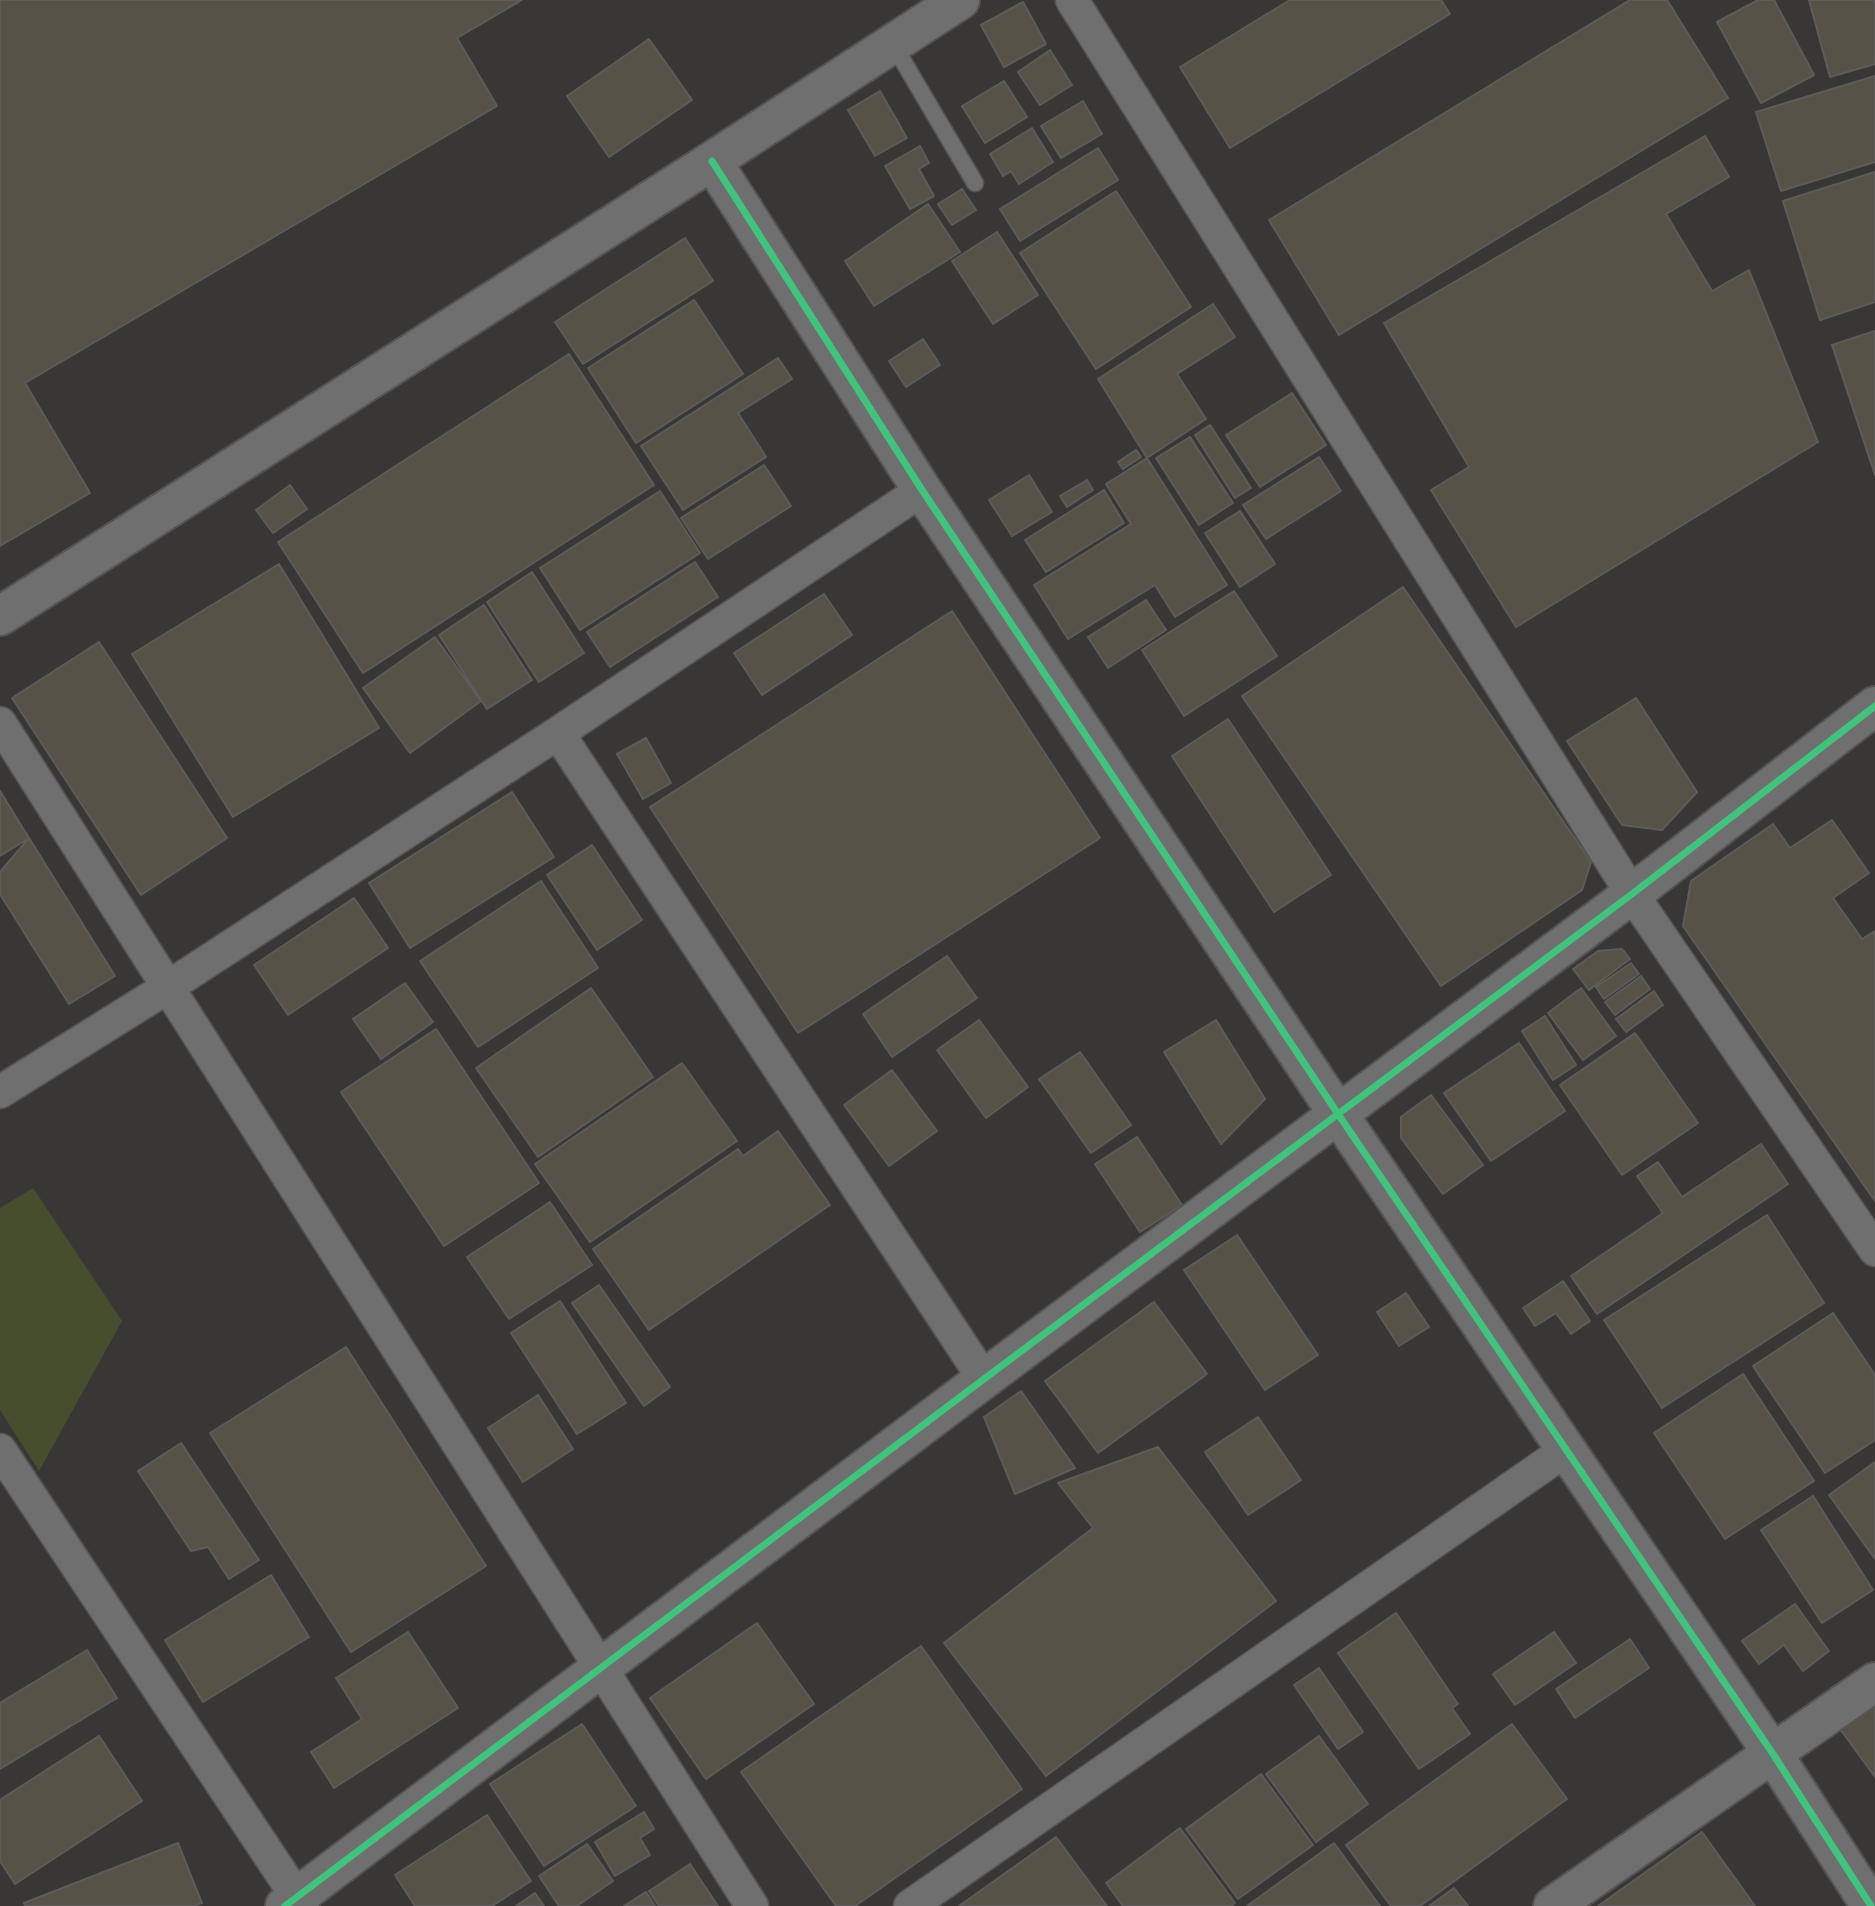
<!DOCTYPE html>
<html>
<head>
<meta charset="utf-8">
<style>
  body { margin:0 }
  canvas { display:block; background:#383736 }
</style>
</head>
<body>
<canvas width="1875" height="1906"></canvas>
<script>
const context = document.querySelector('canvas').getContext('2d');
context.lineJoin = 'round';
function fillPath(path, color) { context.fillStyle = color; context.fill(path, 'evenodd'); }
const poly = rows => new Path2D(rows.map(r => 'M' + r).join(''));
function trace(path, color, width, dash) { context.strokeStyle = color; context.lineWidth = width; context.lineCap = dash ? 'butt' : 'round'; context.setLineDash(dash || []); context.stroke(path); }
fillPath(poly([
  [33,1188,122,1321,39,1471,0,1410,0,1208]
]), '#474e2d');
const building = poly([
  [2,0,522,0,457,38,497,106,25,383,90,493,0,546,0,1,2,0],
  [1290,0,1441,0,1450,14,1230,148,1180,67,1290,0],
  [1630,0,1667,0,1728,98,1339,335,1269,220,1630,0],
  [1758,0,1774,0,1814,75,1761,103,1717,22,1758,0],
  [1809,0,1875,0,1875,64,1830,77,1809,0],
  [1023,2,1046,44,1004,67,981,25,1023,2],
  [649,39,692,100,609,157,567,96,649,39],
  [1050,50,1072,85,1040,105,1018,72,1050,50],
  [1875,76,1875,162,1781,191,1756,112,1875,76],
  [1004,81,1027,117,985,143,962,106,1004,81],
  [880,91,907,138,875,156,848,110,880,91],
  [1083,101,1102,134,1061,158,1041,126,1083,101],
  [1032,128,1053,162,1019,184,1011,171,1003,176,990,154,1032,128],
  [1705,136,1729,177,1666,214,1712,291,1749,270,1818,442,1516,627,1431,490,1469,467,1384,323,1705,136],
  [920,146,929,163,919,169,934,196,910,209,885,166,920,146],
  [1098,148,1118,180,1020,241,1000,209,1098,148],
  [1875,172,1875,302,1820,320,1783,201,1875,172],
  [962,189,976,210,952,225,938,204,962,189],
  [1116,191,1191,307,1096,369,1020,253,1116,191],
  [928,204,960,252,874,306,845,261,928,204],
  [997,232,1038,295,993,324,952,261,997,232],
  [685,238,713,281,583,364,555,322,685,238],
  [694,300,743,374,636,443,588,368,694,300],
  [1213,304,1235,337,1177,374,1206,419,1147,458,1098,379,1213,304],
  [1875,331,1875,475,1832,345,1875,331],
  [923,339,940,365,906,387,889,361,923,339],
  [569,354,654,485,363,673,278,542,569,354],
  [778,358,792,379,738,413,766,457,683,510,641,446,778,358],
  [1292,393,1326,445,1260,487,1226,435,1292,393],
  [1210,425,1251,488,1235,498,1195,435,1210,425],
  [1190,437,1233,503,1199,525,1156,458,1190,437],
  [1136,450,1141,457,1123,469,1118,462,1136,450],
  [1319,457,1341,491,1266,539,1243,505,1319,457],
  [1147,458,1227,585,1175,617,1155,585,1068,639,1034,585,1131,524,1106,484,1147,458],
  [764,465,791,506,708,559,681,518,764,465],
  [1029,475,1052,512,1012,536,989,500,1029,475],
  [1087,480,1093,490,1067,507,1060,496,1087,480],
  [290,485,307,509,273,533,256,510,290,485],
  [1104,490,1124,523,1046,572,1025,540,1104,490],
  [660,491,700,553,580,630,540,568,660,491],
  [1240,511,1275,564,1240,587,1205,533,1240,511],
  [695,562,718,597,610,667,587,632,695,562],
  [279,564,379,728,233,817,132,654,279,564],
  [532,572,584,653,539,682,487,602,532,572],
  [1403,587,1591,862,1582,890,1441,986,1242,696,1403,587],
  [1234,591,1277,656,1184,716,1142,650,1234,591],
  [824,594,852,635,762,695,734,653,824,594],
  [1146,600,1166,630,1108,668,1088,637,1146,600],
  [484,605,532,680,487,709,439,635,484,605],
  [952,611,1100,838,798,1033,650,807,952,611],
  [435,637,481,701,410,753,363,688,435,637],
  [99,642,227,838,141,895,12,698,99,642],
  [1636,698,1697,792,1662,830,1622,825,1567,741,1636,698],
  [1228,719,1331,875,1274,912,1172,756,1228,719],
  [646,738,671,783,643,799,617,754,646,738],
  [0,791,29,838,0,856,0,791],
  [512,792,554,857,410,948,369,883,512,792],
  [1832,820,1869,873,1833,898,1862,939,1875,931,1875,1201,1683,926,1691,881,1773,824,1790,848,1832,820],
  [29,838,115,976,69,1004,0,894,0,872,29,838],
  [592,845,642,920,597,950,547,875,592,845],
  [541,881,598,968,478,1047,420,961,541,881],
  [354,898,388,948,288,1015,254,965,354,898],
  [1622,949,1630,959,1589,990,1573,969,1598,951,1622,949],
  [947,956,977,998,892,1057,863,1014,947,956],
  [1631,963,1639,974,1604,999,1596,987,1631,963],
  [1641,976,1650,989,1615,1015,1605,1002,1641,976],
  [405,983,433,1022,381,1059,353,1019,405,983],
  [591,988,653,1077,538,1157,476,1068,591,988],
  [1581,988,1616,1036,1583,1060,1548,1013,1581,988],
  [1654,991,1663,1005,1626,1032,1616,1019,1654,991],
  [1545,1016,1576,1065,1553,1080,1522,1031,1545,1016],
  [979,1020,1028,1087,986,1118,937,1050,979,1020],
  [1216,1020,1265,1099,1221,1144,1164,1052,1216,1020],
  [436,1029,539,1183,444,1246,341,1092,436,1029],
  [1635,1033,1698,1123,1622,1175,1560,1085,1635,1033],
  [1519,1043,1565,1111,1491,1161,1444,1093,1519,1043],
  [1080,1052,1131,1125,1091,1153,1039,1079,1080,1052],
  [682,1063,737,1141,590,1242,535,1164,682,1063],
  [892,1070,937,1131,889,1166,844,1105,892,1070],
  [1431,1095,1483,1165,1443,1194,1401,1138,1401,1117,1431,1095],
  [778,1131,830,1205,649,1330,593,1249,738,1149,743,1156,778,1131],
  [1137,1137,1182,1205,1140,1232,1095,1164,1137,1137],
  [1761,1144,1788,1184,1597,1314,1571,1276,1663,1213,1637,1176,1658,1162,1682,1197,1761,1144],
  [550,1202,592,1265,509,1319,467,1257,550,1202],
  [1767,1215,1824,1303,1662,1408,1604,1320,1767,1215],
  [1237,1235,1318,1355,1265,1390,1184,1270,1237,1235],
  [1563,1281,1590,1321,1571,1334,1556,1313,1535,1326,1523,1308,1563,1281],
  [599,1285,670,1387,644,1406,572,1303,599,1285],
  [1406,1293,1429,1327,1399,1346,1377,1312,1406,1293],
  [560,1301,626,1403,577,1434,511,1333,560,1301],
  [1154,1302,1207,1374,1098,1453,1045,1381,1154,1302],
  [1833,1313,1875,1375,1875,1440,1825,1473,1753,1366,1833,1313],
  [346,1347,486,1566,351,1652,210,1433,346,1347],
  [1743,1374,1814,1481,1725,1539,1654,1433,1743,1374],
  [1021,1391,1075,1468,1015,1494,984,1417,1021,1391],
  [538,1395,573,1449,523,1482,488,1428,538,1395],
  [1258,1417,1301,1480,1248,1515,1205,1452,1258,1417],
  [181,1443,259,1560,229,1579,208,1547,191,1551,138,1471,181,1443],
  [1158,1447,1276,1601,1046,1776,944,1643,1093,1528,1058,1483,1158,1447],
  [1875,1462,1875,1559,1829,1495,1875,1462],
  [1813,1496,1873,1590,1822,1623,1761,1530,1813,1496],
  [271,1575,309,1637,203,1702,165,1640,271,1575],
  [1795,1604,1829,1651,1803,1671,1784,1645,1759,1664,1742,1641,1795,1604],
  [1396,1613,1458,1704,1452,1708,1470,1734,1419,1769,1338,1653,1396,1613],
  [757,1623,814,1704,706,1779,650,1698,757,1623],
  [408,1632,458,1708,334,1788,311,1752,362,1719,336,1678,408,1632],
  [1554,1632,1576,1663,1515,1705,1493,1674,1554,1632],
  [1630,1639,1649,1668,1575,1718,1556,1689,1630,1639],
  [921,1646,1022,1789,855,1906,836,1906,741,1772,921,1646],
  [87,1650,117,1698,0,1769,0,1703,87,1650],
  [1319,1668,1363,1732,1338,1749,1294,1685,1319,1668],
  [1875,1705,1875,1777,1840,1729,1875,1705],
  [582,1724,636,1806,544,1866,490,1784,582,1724],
  [1512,1724,1567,1799,1420,1906,1391,1906,1346,1845,1512,1724],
  [99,1736,142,1801,15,1884,0,1861,0,1800,99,1736],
  [1319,1736,1368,1804,1316,1842,1266,1774,1319,1736],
  [1261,1774,1313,1845,1238,1899,1186,1829,1261,1774],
  [644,1812,654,1829,640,1838,650,1855,615,1876,595,1842,644,1812],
  [487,1815,531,1881,492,1906,415,1906,395,1875,487,1815],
  [1180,1828,1235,1903,1231,1906,1123,1906,1106,1883,1180,1828],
  [1702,1832,1755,1906,1598,1906,1702,1832],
  [1056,1837,1107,1906,959,1906,1056,1837],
  [178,1843,202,1903,193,1906,25,1906,24,1903,178,1843],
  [1334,1843,1380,1906,1247,1906,1334,1843],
  [587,1844,613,1881,577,1906,559,1906,539,1876,587,1844],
  [690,1864,718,1906,659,1906,649,1891,690,1864],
  [1454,1888,1468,1906,1429,1906,1454,1888],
  [646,1892,655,1906,624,1906,646,1892],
  [535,1893,544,1906,516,1906,535,1893]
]);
fillPath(building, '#575247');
trace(building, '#5d5c5b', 2);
const lane = poly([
  [893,44,975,183]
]);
const street = poly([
  [1072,0,1632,894,1875,1250],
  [0,723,752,1906],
  [558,733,984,1379],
  [0,1092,168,987,558,733,922,490],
  [0,1450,303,1906],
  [910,1906,1566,1450]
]);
const secondary = poly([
  [712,161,922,490,1338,1114,1773,1754,1871,1906],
  [0,616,712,161,960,0],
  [285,1906,984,1379,1632,894,1875,706],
  [1553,1906,1875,1682]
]);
trace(lane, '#555453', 19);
trace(street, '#555453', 35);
trace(secondary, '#555453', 42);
trace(lane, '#706f6f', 16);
trace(street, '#706f6f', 32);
trace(secondary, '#706f6f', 38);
trace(poly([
  [712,161,922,490,1338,1114,1773,1754,1871,1906],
  [285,1906,984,1379,1632,894,1875,706]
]), '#40c37c', 7);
</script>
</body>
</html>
